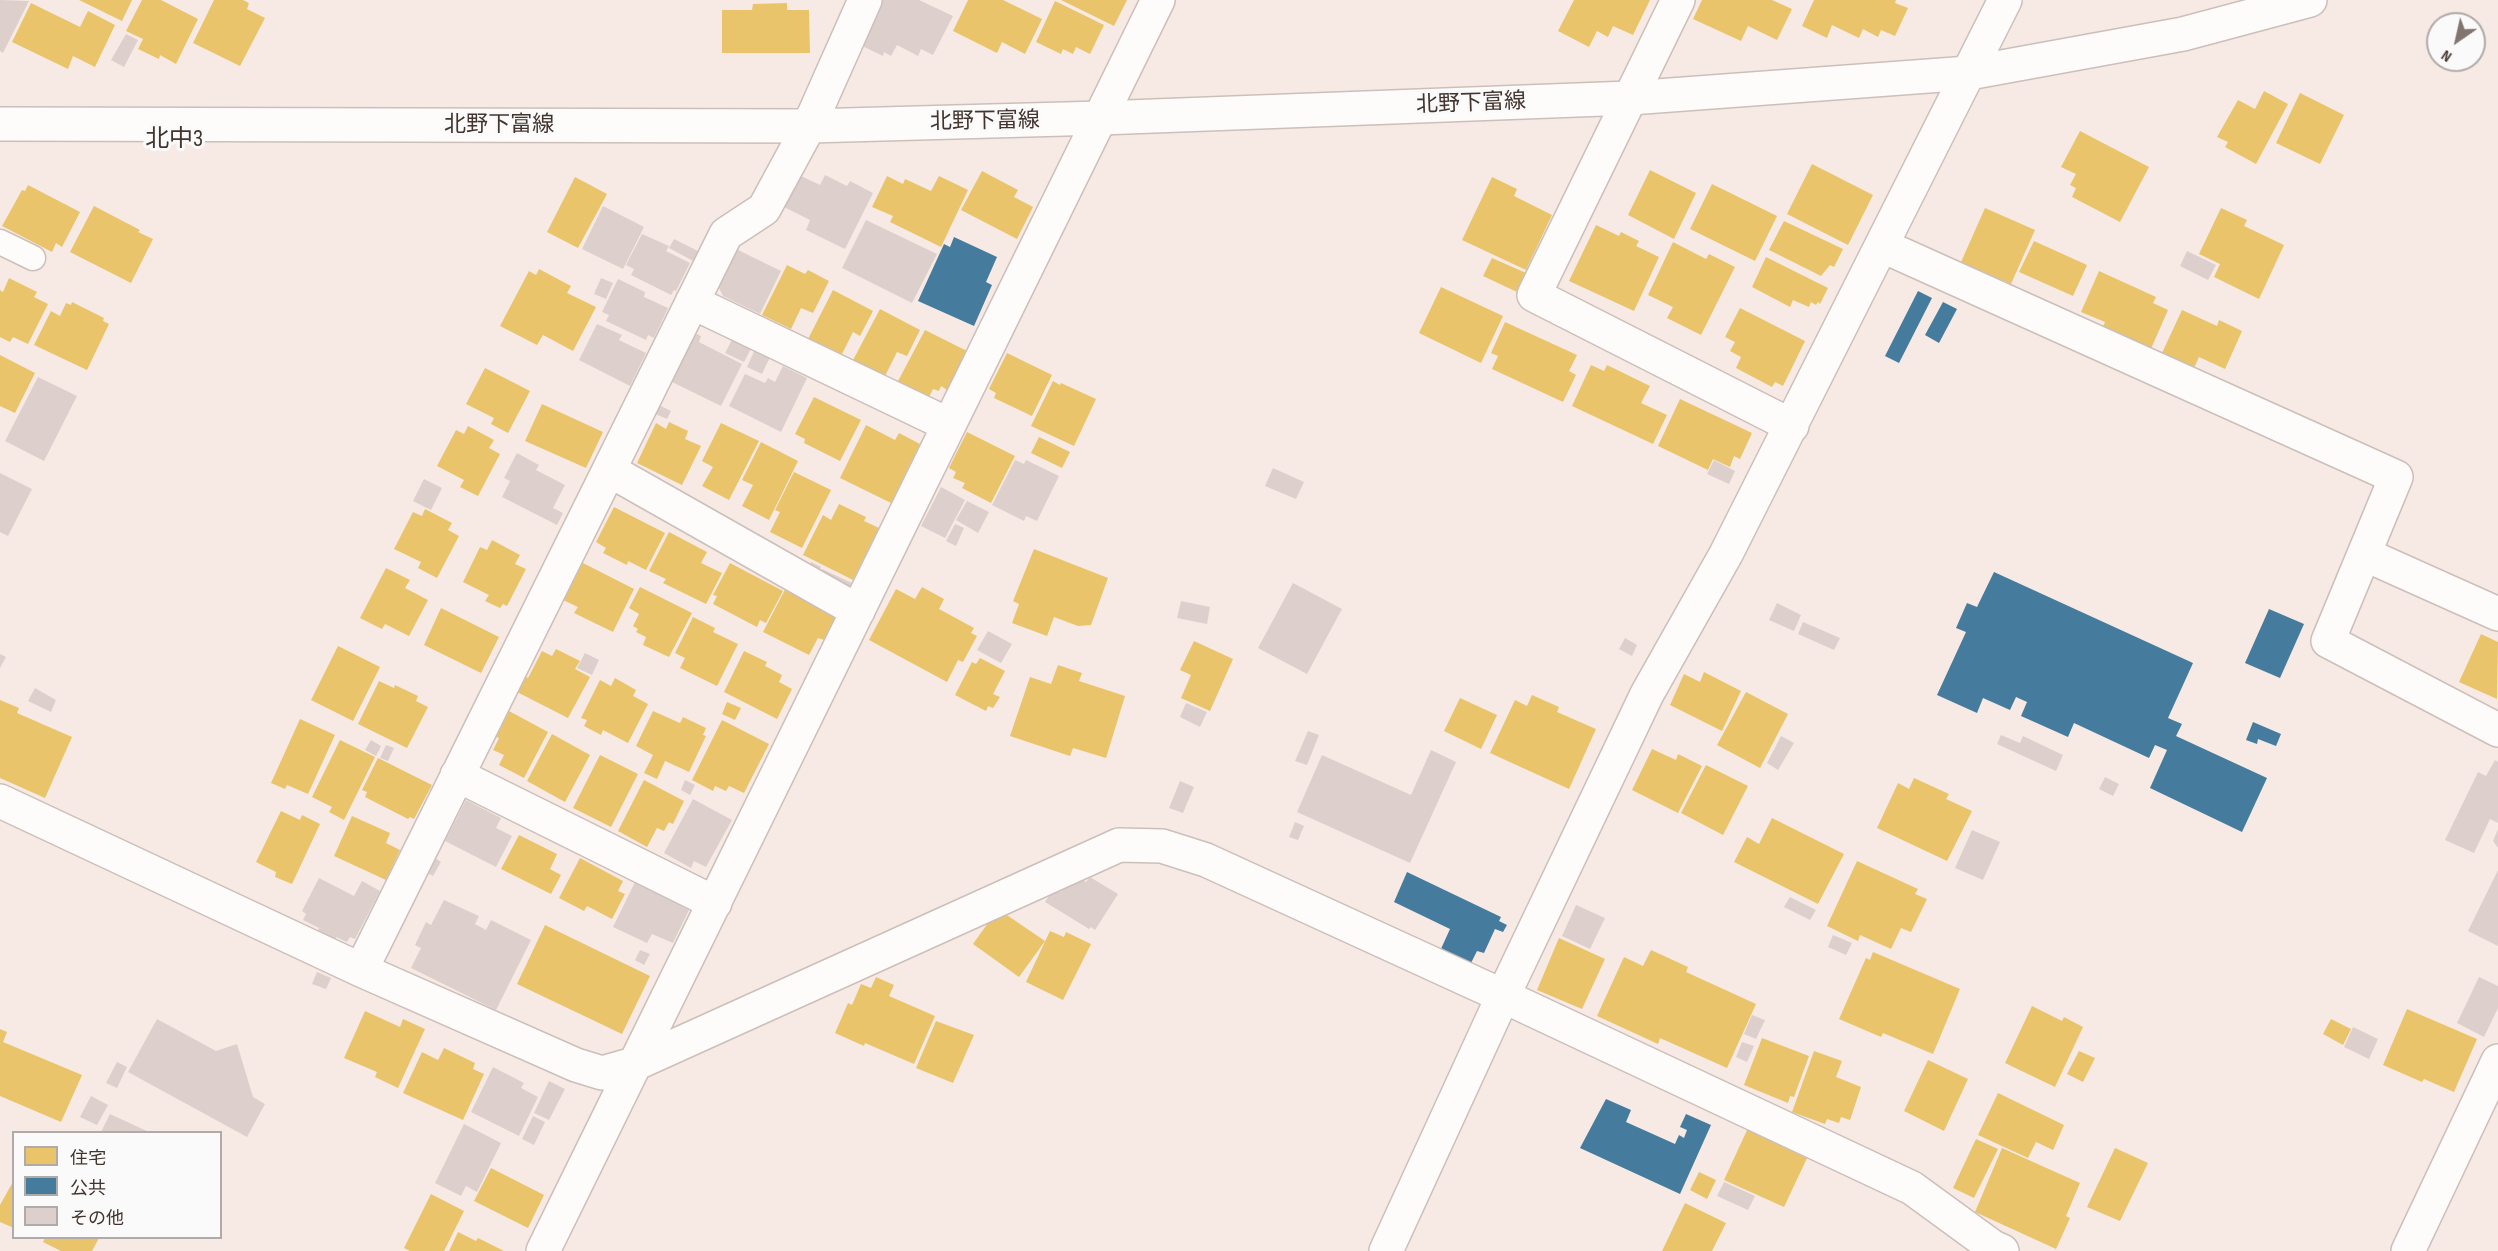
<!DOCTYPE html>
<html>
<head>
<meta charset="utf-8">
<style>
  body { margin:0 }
  #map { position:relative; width:2498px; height:1251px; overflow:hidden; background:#f7eae5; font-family:"Sofia Sans Condensed","Noto Sans JP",sans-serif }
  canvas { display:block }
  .legend { position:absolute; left:12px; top:1131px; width:210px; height:108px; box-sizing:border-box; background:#fafafa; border:2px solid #b1aba8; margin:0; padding:8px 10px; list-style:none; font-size:18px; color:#43342e }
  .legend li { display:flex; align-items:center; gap:12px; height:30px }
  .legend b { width:30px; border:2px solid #b1aba8 }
  .north { position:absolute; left:2426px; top:12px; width:60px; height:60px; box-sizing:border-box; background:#fafafa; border:2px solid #b1aba8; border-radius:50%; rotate:214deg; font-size:16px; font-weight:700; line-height:24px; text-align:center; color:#43342e }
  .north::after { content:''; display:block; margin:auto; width:21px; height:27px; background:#82746e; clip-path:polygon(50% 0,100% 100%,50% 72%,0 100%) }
</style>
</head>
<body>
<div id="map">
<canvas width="2498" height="1251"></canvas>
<ul class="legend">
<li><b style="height:16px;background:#e9c46a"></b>住宅</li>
<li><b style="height:16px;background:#457b9d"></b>公共</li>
<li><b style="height:16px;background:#ddd0cc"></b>その他</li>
</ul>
<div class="north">N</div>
</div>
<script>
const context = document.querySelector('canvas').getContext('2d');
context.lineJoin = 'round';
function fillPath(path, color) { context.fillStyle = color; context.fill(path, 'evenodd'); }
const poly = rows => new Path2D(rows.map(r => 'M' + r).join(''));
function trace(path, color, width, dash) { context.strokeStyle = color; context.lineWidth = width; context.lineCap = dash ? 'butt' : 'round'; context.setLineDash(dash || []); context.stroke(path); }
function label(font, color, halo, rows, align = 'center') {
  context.font = font + ' "Sofia Sans Condensed","Noto Sans JP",sans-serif'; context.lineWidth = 6; context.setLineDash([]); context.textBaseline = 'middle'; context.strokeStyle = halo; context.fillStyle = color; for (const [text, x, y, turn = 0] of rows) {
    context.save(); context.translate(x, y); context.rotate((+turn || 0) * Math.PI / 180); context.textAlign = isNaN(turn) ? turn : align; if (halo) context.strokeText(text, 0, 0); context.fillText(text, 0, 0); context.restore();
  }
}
fillPath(poly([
  [79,0,132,0,122,21],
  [142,0,161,0,198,19,176,64,160,55,159,59,138,49,143,39,126,31],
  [214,0,243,0,249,3,247,9,265,18,240,66,193,43],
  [968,0,1003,0,1042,19,1025,54,1002,42,997,53,953,31],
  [1061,0,1127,0,1114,26],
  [1574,0,1650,0,1633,35,1613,26,1608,37,1597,31,1589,47,1558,31],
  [1702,0,1772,0,1792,9,1777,40,1748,26,1741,41,1693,19],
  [1814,0,1896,0,1895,3,1908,8,1895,36,1881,30,1878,37,1863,29,1859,38,1832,25,1827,38,1802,26],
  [1055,1,1104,25,1090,54,1076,47,1073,54,1063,49,1061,54,1036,42],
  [31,3,80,27,88,11,115,25,95,67,73,56,68,69,12,42],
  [787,3,787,10,809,10,810,53,722,53,722,10,752,10,753,4],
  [2264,91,2288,104,2256,164,2225,147,2228,142,2217,137,2238,100,2255,109],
  [2300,93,2344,115,2320,164,2276,143],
  [2080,131,2149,167,2120,222,2072,197,2076,188,2070,185,2076,174,2061,167],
  [1812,164,1873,195,1848,245,1787,214],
  [1650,170,1696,193,1674,239,1628,215],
  [982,171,1018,190,1014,197,1033,207,1017,239,961,210],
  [887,176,903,184,905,179,931,191,939,176,968,190,941,247,890,222,893,216,872,207],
  [575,177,607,194,578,248,547,232],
  [1492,177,1517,189,1514,196,1552,215,1526,270,1462,240],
  [1712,184,1777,216,1755,261,1690,229],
  [28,185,80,212,62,247,56,243,52,252,2,226,22,190,25,191],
  [94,206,140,230,138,232,153,239,131,283,70,252],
  [1985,208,2035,230,2011,284,1961,262],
  [2221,208,2247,220,2244,226,2284,245,2259,299,2214,277,2220,264,2199,254],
  [1784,221,1843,249,1834,267,1830,265,1821,276,1769,250],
  [1596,225,1619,236,1621,232,1639,241,1636,246,1659,257,1634,311,1569,281],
  [2034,241,2087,265,2073,296,2019,272],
  [1673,242,1706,259,1709,254,1735,267,1701,335,1667,318,1673,307,1648,295],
  [1766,257,1828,288,1820,304,1818,302,1816,305,1811,302,1809,307,1793,300,1790,307,1752,287],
  [1492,258,1526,273,1517,292,1483,276],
  [787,265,805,274,808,270,829,281,813,313,801,308,791,329,762,315],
  [539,269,571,286,567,293,596,307,573,351,543,335,537,345,500,326,529,271,536,275],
  [2099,271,2156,297,2153,303,2168,310,2150,351,2102,329,2105,322,2081,312],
  [9,278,37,292,34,297,48,304,28,344,13,337,10,342,0,337,0,290,3,292],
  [1441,287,1503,316,1481,363,1419,333],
  [833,290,873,311,860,336,853,332,841,356,808,339],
  [72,302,104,318,103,321,109,324,87,370,34,345,51,311,60,316,66,303,71,305],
  [1740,308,1805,341,1783,386,1775,382,1772,387,1736,368,1741,357,1730,351,1735,342,1725,337],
  [880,309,920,330,907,356,897,352,884,378,852,362],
  [2182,310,2217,326,2219,320,2242,331,2225,369,2199,357,2194,368,2162,353],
  [1505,322,1577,355,1569,371,1576,375,1563,402,1492,369,1498,356,1491,353],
  [925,330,967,351,947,390,941,386,939,391,933,389,928,399,897,383],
  [1007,353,1052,375,1032,416,994,398,996,393,989,389],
  [0,355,35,373,15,413,0,406],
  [1591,365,1604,371,1607,365,1650,386,1641,403,1667,415,1653,444,1572,406],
  [485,368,530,391,508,433,491,424,494,418,466,404],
  [1053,381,1060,385,1061,383,1096,399,1074,446,1031,426],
  [814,397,861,420,840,461,804,443,805,439,795,434],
  [1680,399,1752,433,1740,459,1734,456,1730,467,1713,459,1708,470,1658,446],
  [542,404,603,432,586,468,525,441],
  [669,422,688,431,685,439,701,446,682,485,637,463,656,423,666,429],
  [721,423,759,441,729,500,702,486,713,467,702,461],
  [866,425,895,440,899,433,920,444,891,503,840,478],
  [468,426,494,440,489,448,500,454,478,496,460,487,464,480,437,466,456,430,464,434],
  [967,432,1015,456,991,503,962,488,965,483,953,478,956,472,949,468],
  [1039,437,1070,452,1062,468,1031,453],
  [761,442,798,461,769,520,742,506,753,485,742,480],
  [794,472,831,490,802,548,770,532,780,512,775,510],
  [839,504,866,517,864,521,879,528,853,580,803,555,823,515,831,520],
  [614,507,665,533,646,570,628,561,627,565,603,553,606,548,596,542],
  [425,509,452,523,448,530,459,536,437,578,418,568,421,562,394,549,413,512,422,516],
  [669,532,707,552,701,563,722,573,706,604,663,583,666,579,649,571],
  [492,540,520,555,515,564,526,569,507,606,503,604,500,608,485,601,489,595,463,582,480,547,487,550],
  [1034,549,1108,578,1091,625,1078,626,1054,617,1047,636,1012,623,1019,604,1013,601],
  [581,562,634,589,613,632,574,613,578,607,563,600],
  [730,563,783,591,766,623,760,620,757,627,713,604,717,596,713,595],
  [386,568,410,580,405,588,428,600,409,636,385,624,382,629,360,618],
  [789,582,840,608,824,640,818,638,809,655,763,632],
  [640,587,692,613,669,657,643,645,646,637,636,632,638,629,633,626,639,614,629,608],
  [922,587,944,599,939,609,974,628,971,633,977,636,963,662,958,660,947,682,869,640,896,589,915,599],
  [441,608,499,637,481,673,424,645],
  [693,617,715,628,713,632,738,644,717,686,680,668,685,658,675,653],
  [2481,634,2498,642,2497,699,2459,682],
  [1194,641,1233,659,1210,711,1181,698,1191,675,1180,670],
  [338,646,380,667,353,721,311,700],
  [556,649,580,661,575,669,590,677,568,718,515,691,523,675,528,678,542,651,552,656],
  [744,651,767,662,765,666,782,675,779,682,792,689,777,719,724,692],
  [980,658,1005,671,993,694,1000,697,993,708,988,706,986,711,955,695,972,662,976,664],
  [1058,665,1082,673,1079,681,1125,696,1106,758,1073,748,1070,756,1010,736,1030,677,1051,684],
  [1704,672,1741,691,1722,731,1670,705,1684,674,1700,682],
  [615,678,636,690,633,696,648,704,628,743,603,730,601,735,584,726,587,720,581,718,600,680,611,686],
  [379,681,394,688,395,685,418,696,416,701,428,707,407,748,358,724],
  [1746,692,1788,714,1760,768,1717,745],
  [1532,695,1559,707,1557,712,1596,729,1569,789,1490,753,1515,700,1527,706],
  [1460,698,1497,715,1481,749,1444,731],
  [0,700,19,708,17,713,72,737,45,798,0,778],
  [727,702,741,708,735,720,722,714],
  [509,711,548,732,524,778,499,765,504,755,493,750,499,738,496,737],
  [653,711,680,723,683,717,706,728,703,735,706,736,689,772,665,761,657,779,644,773,653,755,636,746],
  [300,719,335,735,308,794,287,785,285,789,271,783],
  [722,720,769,744,744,793,729,786,726,791,715,786,713,791,692,780],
  [552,734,590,755,565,802,527,781],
  [340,740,375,757,344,820,329,812,332,807,312,797],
  [1652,749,1676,760,1678,754,1702,766,1678,813,1632,790],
  [600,755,638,774,611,827,573,808],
  [378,758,432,785,414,819,410,817,408,819,365,797,367,792,362,790],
  [1706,765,1748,786,1723,835,1681,813],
  [1914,778,1949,794,1946,799,1972,811,1947,861,1877,828,1898,783,1909,789],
  [644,780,684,801,673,824,669,822,664,831,657,828,647,847,618,831],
  [281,811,300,820,302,815,320,824,292,884,275,877,276,872,256,862],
  [352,816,390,833,386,843,400,850,386,880,334,856],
  [1772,818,1844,854,1818,904,1734,862,1747,837,1759,844],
  [519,835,557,854,550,869,561,875,551,894,501,869],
  [580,858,623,881,618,891,625,894,612,919,587,906,584,911,559,898],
  [1857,861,1918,889,1915,894,1927,899,1911,932,1901,928,1891,949,1860,935,1858,941,1827,926],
  [998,909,1045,941,1019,977,973,944],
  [545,925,650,976,622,1034,517,984],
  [1050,931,1064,937,1066,932,1091,944,1063,1000,1026,982],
  [1559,938,1605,959,1582,1009,1537,990],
  [1651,950,1688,967,1686,972,1756,1004,1727,1068,1660,1038,1658,1044,1597,1016,1624,957,1643,966],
  [1873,952,1960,989,1933,1054,1883,1033,1881,1037,1839,1019,1866,958,1870,960],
  [876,977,894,985,889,996,935,1016,914,1064,865,1043,864,1046,835,1033,848,1003,852,1005,861,984,871,988],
  [2032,1006,2062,1021,2064,1017,2083,1027,2055,1087,2005,1063],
  [2407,1009,2477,1039,2454,1092,2424,1079,2422,1082,2383,1065],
  [365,1011,400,1027,403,1019,425,1029,398,1088,375,1077,377,1072,344,1058],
  [2331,1019,2351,1029,2343,1045,2323,1034],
  [936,1021,974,1035,953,1083,916,1068],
  [0,1029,7,1032,3,1042,82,1075,61,1122,0,1096],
  [1762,1038,1809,1056,1794,1097,1790,1096,1788,1103,1744,1085],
  [444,1048,475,1063,473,1069,484,1074,463,1120,403,1093,422,1052,438,1060],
  [1814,1051,1842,1061,1836,1077,1861,1087,1850,1120,1841,1117,1839,1123,1827,1119,1825,1124,1792,1112],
  [2079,1051,2095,1058,2083,1082,2067,1074],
  [1928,1060,1968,1079,1944,1131,1904,1111],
  [1998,1093,2064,1125,2053,1150,2036,1142,2028,1158,1978,1135],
  [1748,1128,1808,1156,1784,1207,1724,1180],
  [1976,1139,1998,1149,1974,1198,1953,1188],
  [2002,1148,2080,1183,2066,1216,2070,1218,2056,1249,1975,1212],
  [2115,1148,2148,1163,2120,1221,2087,1207],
  [491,1168,544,1195,528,1228,474,1201],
  [1699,1172,1716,1180,1707,1199,1690,1190],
  [14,1180,14,1228,0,1222,0,1205],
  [431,1194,464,1211,444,1251,410,1251,404,1248],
  [1685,1203,1726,1223,1712,1251,1662,1251],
  [458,1232,476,1241,478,1238,504,1251,449,1251],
  [45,1238,99,1238,92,1251,61,1251,43,1242]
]), '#e9c46a');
fillPath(poly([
  [954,237,997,257,986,282,992,285,974,326,918,301,944,244,950,247],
  [1918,291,1932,298,1899,363,1885,356],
  [1943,302,1957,309,1939,343,1925,335],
  [1994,572,2193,663,2168,718,2182,724,2176,736,2267,778,2242,832,2150,788,2167,750,2155,745,2149,758,2074,723,2068,737,2021,716,2027,702,2016,697,2010,710,1983,698,1977,713,1937,695,1966,632,1956,628,1967,603,1977,607],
  [2269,609,2304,624,2280,678,2245,663],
  [2253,722,2281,734,2276,746,2258,739,2257,744,2246,740],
  [1407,872,1501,917,1499,921,1507,925,1503,932,1495,929,1484,953,1477,951,1470,965,1440,951,1450,929,1394,902],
  [1606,1099,1631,1110,1626,1122,1675,1144,1679,1135,1684,1138,1687,1130,1680,1127,1686,1114,1711,1125,1680,1194,1580,1148]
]), '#457b9d');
fillPath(poly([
  [0,0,29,1,3,53,0,51],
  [879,0,919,0,953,16,933,55,921,49,918,56,897,45,891,56,884,52,883,56,858,44],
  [126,34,138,40,124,67,111,60],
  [799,175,820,185,825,175,847,186,850,181,873,193,845,249,806,230,810,220,784,207],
  [603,206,644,227,623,269,582,249],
  [866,220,937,254,912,303,842,268],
  [642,234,669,246,666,251,690,263,676,291,674,290,671,295,631,275,634,269,626,265],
  [674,239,698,251,693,261,669,248],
  [736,249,781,271,760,314,723,296,718,286],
  [2187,251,2216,265,2208,280,2180,266],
  [601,278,613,283,606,299,594,294],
  [618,279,645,292,644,297,668,308,654,338,648,335,646,340,606,321,609,315,602,312],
  [597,324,622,335,619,340,646,353,630,386,579,360],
  [693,332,701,336,699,342,742,364,721,406,670,381],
  [733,338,752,347,744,362,725,353],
  [756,347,771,355,762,374,747,367],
  [783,366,807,378,781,432,729,406,745,374,765,383,768,378,775,382],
  [38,377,77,396,44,461,5,441],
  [657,404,671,411,667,419,653,413],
  [517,453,539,465,536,470,565,485,553,508,563,513,557,525,502,497,510,481,504,478],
  [1015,460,1024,464,1026,460,1059,476,1037,521,1026,516,1024,521,992,505],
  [1714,460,1735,471,1729,484,1707,474],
  [1273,468,1304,482,1296,499,1265,486],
  [0,473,32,489,8,536,0,532],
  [424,479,442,488,431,510,413,501],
  [941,487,965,500,945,538,921,526],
  [967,501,989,512,978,533,956,520],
  [955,524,964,528,956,546,946,541],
  [811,562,821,567,815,579,805,575],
  [822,569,852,583,844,598,815,584],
  [1293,583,1342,609,1307,674,1258,648],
  [1181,601,1210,607,1207,624,1177,618],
  [1777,603,1801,615,1794,631,1769,620],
  [1803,622,1840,638,1834,650,1798,634],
  [988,631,1012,644,1001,663,977,650],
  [1625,638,1637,645,1632,656,1619,649],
  [585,653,599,660,592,675,577,668],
  [0,654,6,657,0,668],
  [35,688,56,700,51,712,28,701],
  [1186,703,1207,712,1200,727,1180,717],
  [1308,731,1319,735,1307,765,1295,761],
  [2001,735,2020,743,2023,736,2063,755,2056,771,1997,744],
  [1781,736,1794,743,1778,770,1767,763],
  [371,740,381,746,376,756,365,750],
  [386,745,394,748,388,761,380,758],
  [1431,750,1456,762,1410,863,1297,812,1322,755,1411,795],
  [2495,760,2498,762,2498,823,2490,819,2474,853,2445,840,2478,772,2486,776],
  [2105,777,2119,784,2113,796,2099,789],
  [685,780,695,785,690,795,681,790],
  [1180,781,1194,787,1183,813,1169,808],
  [693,799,732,820,706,867,694,861,691,868,664,853],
  [466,800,501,818,496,828,512,836,496,867,445,841],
  [1295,822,1304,826,1298,840,1289,837],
  [2498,829,2498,848,2493,841],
  [1972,830,2000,842,1983,880,1955,868],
  [432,856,441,862,433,876,424,871],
  [2498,870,2498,946,2468,931],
  [1072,874,1086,882,1090,877,1118,894,1095,930,1091,927,1089,929,1045,902,1054,888,1061,892],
  [319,878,354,896,362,881,380,891,355,939,350,937,347,942,336,937,335,940,318,931,319,928,303,920,306,914,302,911],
  [645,880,686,900,683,907,689,910,673,943,652,934,647,943,613,927,635,882,643,886],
  [1790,897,1816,910,1810,920,1784,907],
  [444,900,479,916,475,924,486,930,491,920,531,940,496,1010,411,968,421,948,415,945,426,922,431,925],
  [1576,905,1605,918,1590,949,1562,936],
  [1833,935,1852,943,1846,955,1828,947],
  [640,950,650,954,644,965,635,960],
  [317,972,331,978,326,989,312,984],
  [2479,977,2498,986,2498,1008,2484,1037,2457,1023],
  [1752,1015,1765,1020,1756,1039,1744,1034],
  [157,1019,216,1051,237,1044,253,1097,265,1104,247,1137,128,1072],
  [2353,1027,2378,1039,2369,1059,2344,1047],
  [1742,1042,1754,1046,1747,1062,1736,1057],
  [117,1062,127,1067,117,1088,106,1083],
  [493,1067,524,1083,521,1088,538,1097,519,1136,471,1112],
  [549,1081,565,1089,549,1120,534,1113],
  [91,1096,108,1105,97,1125,80,1117],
  [110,1114,149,1132,101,1132],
  [533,1116,545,1122,534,1145,522,1139],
  [464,1124,501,1143,477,1192,466,1186,461,1196,435,1183],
  [1724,1182,1755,1196,1748,1210,1717,1196]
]), '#ddd0cc');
const service = poly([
  [0,242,33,258]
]);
const minor = poly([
  [1678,0,1534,295,1792,426],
  [1883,246,2396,477,2328,641,2498,730],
  [692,302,949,425],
  [609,470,858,611],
  [2364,554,2498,614],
  [457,775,715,903],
  [0,801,361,970,576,1065,602,1073,637,1063,1119,845,1162,846,1206,860,1503,996,1912,1188,1993,1247,2002,1251],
  [361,970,726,234,764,209,809,126,865,0],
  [543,1251,1158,0],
  [1386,1251,1503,996,1647,694,1726,554,2005,0],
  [2408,1251,2498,1061]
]);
const tertiary = poly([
  [0,124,809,126,1101,118,1630,98,1969,73,2183,34,2310,0]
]);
trace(service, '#ccbfba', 27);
trace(minor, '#ccbfba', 36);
trace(tertiary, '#ccbfba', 36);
trace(service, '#fefcfb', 24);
trace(minor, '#fefcfb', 33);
trace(tertiary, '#fefcfb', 33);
label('22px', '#43342e', '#fafafa', [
  ["北野下富線",1471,104,-2],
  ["北野下富線",985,122,-1],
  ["北野下富線",499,125]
]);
label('24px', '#43342e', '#fafafa', [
  ["北中3",174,140]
]);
</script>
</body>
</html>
